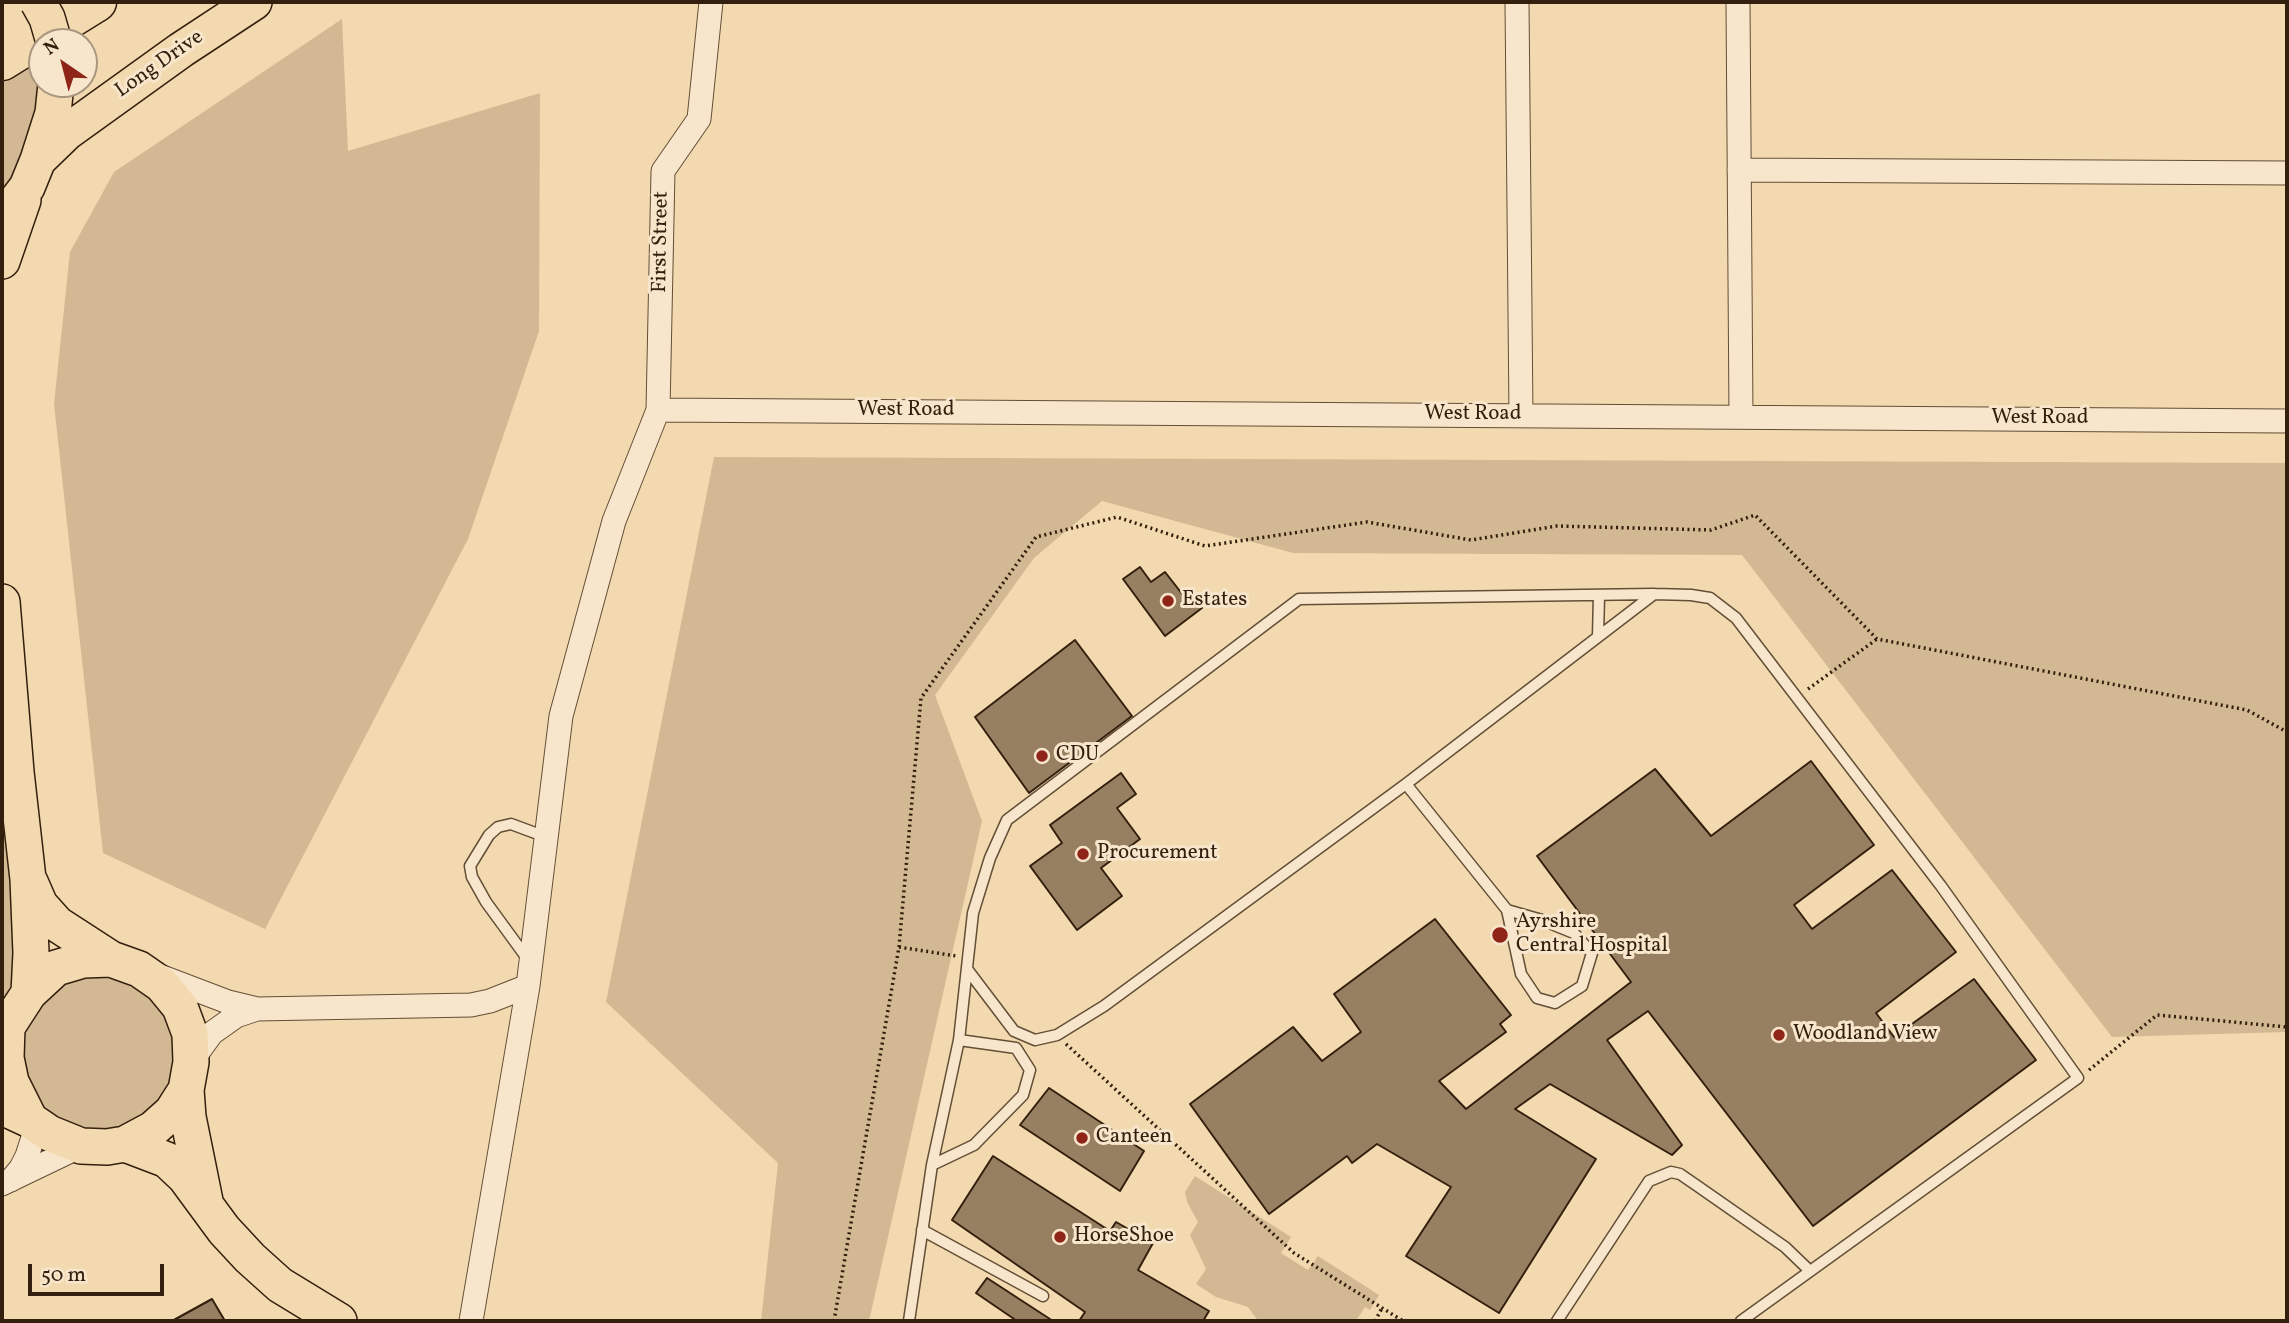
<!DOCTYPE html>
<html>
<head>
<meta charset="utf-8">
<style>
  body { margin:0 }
  #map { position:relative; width:2289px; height:1323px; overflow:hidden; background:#f2d9af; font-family:Vollkorn,serif }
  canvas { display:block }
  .frame { position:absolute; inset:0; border:4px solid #331f0d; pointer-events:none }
  .north { position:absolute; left:28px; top:28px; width:70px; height:70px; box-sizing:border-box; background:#f7e6cb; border:2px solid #a9967f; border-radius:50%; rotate:325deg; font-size:19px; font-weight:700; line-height:28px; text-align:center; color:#331f0d }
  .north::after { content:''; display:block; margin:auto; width:24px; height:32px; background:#8f2418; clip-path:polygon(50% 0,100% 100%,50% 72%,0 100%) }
  .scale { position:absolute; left:28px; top:1264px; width:136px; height:32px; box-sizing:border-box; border:4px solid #331f0d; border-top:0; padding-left:9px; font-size:21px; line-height:24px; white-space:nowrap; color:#331f0d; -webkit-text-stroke:5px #f7e6cb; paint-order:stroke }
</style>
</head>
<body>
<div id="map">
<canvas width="2289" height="1323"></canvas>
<div class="frame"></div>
<div class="north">N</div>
<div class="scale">50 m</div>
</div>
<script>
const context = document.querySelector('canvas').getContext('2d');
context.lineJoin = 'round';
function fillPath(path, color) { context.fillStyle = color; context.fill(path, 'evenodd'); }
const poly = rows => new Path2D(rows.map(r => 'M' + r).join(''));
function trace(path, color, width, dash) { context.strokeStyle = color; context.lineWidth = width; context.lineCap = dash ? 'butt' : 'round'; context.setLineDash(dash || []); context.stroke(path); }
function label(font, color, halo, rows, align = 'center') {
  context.font = font + ' Vollkorn,serif'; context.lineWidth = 6; context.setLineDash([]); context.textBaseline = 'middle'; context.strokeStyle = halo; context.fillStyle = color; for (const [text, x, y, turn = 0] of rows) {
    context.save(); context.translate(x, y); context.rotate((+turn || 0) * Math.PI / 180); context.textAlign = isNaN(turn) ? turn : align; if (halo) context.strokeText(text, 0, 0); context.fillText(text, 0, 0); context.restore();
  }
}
fillPath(poly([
  [342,19,348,151,540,93,539,331,468,539,265,929,103,853,54,404,70,252,114,172],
  [37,61,38,104,30,137,13,175,2,191,2,84],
  [714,457,2287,463,2287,1032,2112,1037,1742,555,1293,553,1102,501,1034,558,935,695,982,821,869,1321,761,1321,778,1163,606,1002],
  [2,734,18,968,2,1006],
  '21 1055a77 77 0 1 1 154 0a77 77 0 1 1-154 0Z',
  [1195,1176,1291,1237,1281,1253,1308,1270,1318,1256,1379,1295,1370,1310,1365,1307,1356,1321,1345,1321,1340,1319,1339,1321,1258,1321,1248,1307,1216,1297,1196,1284,1206,1269,1190,1235,1198,1222,1187,1202,1185,1192]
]), '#d2b993');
const building = poly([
  [1140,567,1151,582,1165,572,1183,595,1188,591,1202,608,1165,636,1123,579,1140,567],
  [1075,640,1132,716,1029,793,975,717,1075,640],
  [1811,761,1874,845,1794,905,1812,929,1892,870,1956,952,1876,1013,1894,1037,1974,979,2036,1060,1813,1226,1648,1011,1607,1040,1682,1145,1672,1155,1550,1084,1515,1109,1596,1159,1499,1313,1406,1256,1451,1187,1377,1144,1352,1163,1347,1156,1269,1214,1190,1104,1293,1027,1322,1061,1361,1032,1334,994,1435,919,1511,1015,1500,1024,1506,1032,1439,1081,1466,1109,1631,982,1537,856,1655,769,1711,836,1811,761],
  [1121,773,1136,794,1117,808,1140,839,1101,868,1122,896,1077,930,1030,866,1062,843,1050,825,1121,773],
  [1049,1088,1144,1151,1120,1191,1020,1125,1049,1088],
  [993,1156,1110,1231,1116,1222,1153,1243,1138,1270,1209,1311,1203,1321,1079,1321,1085,1312,952,1220,993,1156],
  [987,1278,1053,1321,1017,1321,976,1293,987,1278],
  [212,1299,225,1321,172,1321,212,1299]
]);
fillPath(building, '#968061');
trace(building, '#331f0d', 2);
const lane = poly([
  [1598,637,1599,595],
  [1406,784,1507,910,1521,974,1537,998,1555,1003,1582,986,1592,953,1574,933,1542,920,1507,910],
  [529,961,486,902,472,877,470,866,489,835,498,827,511,824,546,837],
  [967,969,1014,1031,1035,1040,1057,1035,1104,1006,1406,784,1654,594],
  [932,1165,974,1145,1023,1095,1030,1070,1016,1048,959,1040],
  [922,1230,1043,1296],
  [909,1321,932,1165,959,1040,973,913,990,858,1007,820,1299,599,1654,594,1691,595,1710,598,1736,618,1941,886,2078,1078,1741,1321],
  [1557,1321,1649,1181,1671,1172,1680,1174,1696,1185,1785,1247,1810,1271]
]);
const street = poly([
  [1517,2,1521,416],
  [1738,2,1741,417],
  [1739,170,2287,173],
  [658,410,2287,421],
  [157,975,228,1002,257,1009,471,1005,490,1001,528,986,561,716,614,521,658,410,663,171,699,119,711,2],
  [191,1062,212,1033,236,1016,257,1009],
  [11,1180,21,1168,27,1156,37,1125],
  [2,1184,81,1146],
  [471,1321,528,986]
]);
const primary = poly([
  [38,160,67,132,181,50,254,2],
  [2,220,27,187,38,160,53,113,56,84],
  [2,261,23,200],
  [2,602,16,772,28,879,31,953,29,993],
  [30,882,40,905,57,924,111,959],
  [186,1090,188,1117,205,1201],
  [2,1107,30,1120,49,1133,81,1146,107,1147,125,1144,153,1129,172,1112,186,1090,191,1062,190,1034,180,1007,162,985,139,969,111,959,83,960,56,968,29,993,7,1027,6,1058,11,1082,30,1120],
  [125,1144,167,1160,185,1177,224,1230,250,1258,280,1285,339,1321]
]);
const highway = poly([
  [2,25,39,2],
  [2,61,97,2]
]);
trace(lane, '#634e36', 13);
trace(street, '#634e36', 25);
trace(primary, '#331f0d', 38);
trace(highway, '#331f0d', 41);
trace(poly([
  [1808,689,1877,639],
  [899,947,956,956],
  [1066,1044,1294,1253,1403,1321],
  [2089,1070,2157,1015,2287,1027],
  [834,1321,899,947,921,698,1036,537,1117,517,1205,546,1367,522,1471,540,1557,526,1711,530,1755,515,1877,639,2247,710,2287,732],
  [1375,1321,1382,1308]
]), '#331f0d', 3.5, [2, 3.5]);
trace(lane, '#f7e6cb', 10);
trace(street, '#f7e6cb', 23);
trace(primary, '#f2d9af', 35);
trace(highway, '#f2d9af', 38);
const primaryBridge = poly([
  [38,2,47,18,54,42]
]);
trace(primaryBridge, '#331f0d', 38, []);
trace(primaryBridge, '#f2d9af', 35);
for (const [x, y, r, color] of [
  [1168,601,7,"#8f2418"],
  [1042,756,7,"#8f2418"],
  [1083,854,7,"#8f2418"],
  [1500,935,9,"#8f2418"],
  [1779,1035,7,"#8f2418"],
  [1082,1138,7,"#8f2418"],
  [1060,1237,7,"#8f2418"]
]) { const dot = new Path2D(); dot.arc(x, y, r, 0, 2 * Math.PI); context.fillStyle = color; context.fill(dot); trace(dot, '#f7e6cb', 2.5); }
label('21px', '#331f0d', '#f7e6cb', [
  ["Long Drive",160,65,-35],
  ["First Street",662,242,-89],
  ["West Road",906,411],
  ["West Road",1473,415],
  ["West Road",2040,419]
]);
label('21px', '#331f0d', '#f7e6cb', [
  ["Estates",1182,601],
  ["CDU",1056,756],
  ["Procurement",1097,854],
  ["Ayrshire",1516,923],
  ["Central Hospital",1516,947],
  ["Woodland View",1793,1035],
  ["Canteen",1096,1138],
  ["HorseShoe",1074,1237]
], 'left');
</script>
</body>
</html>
